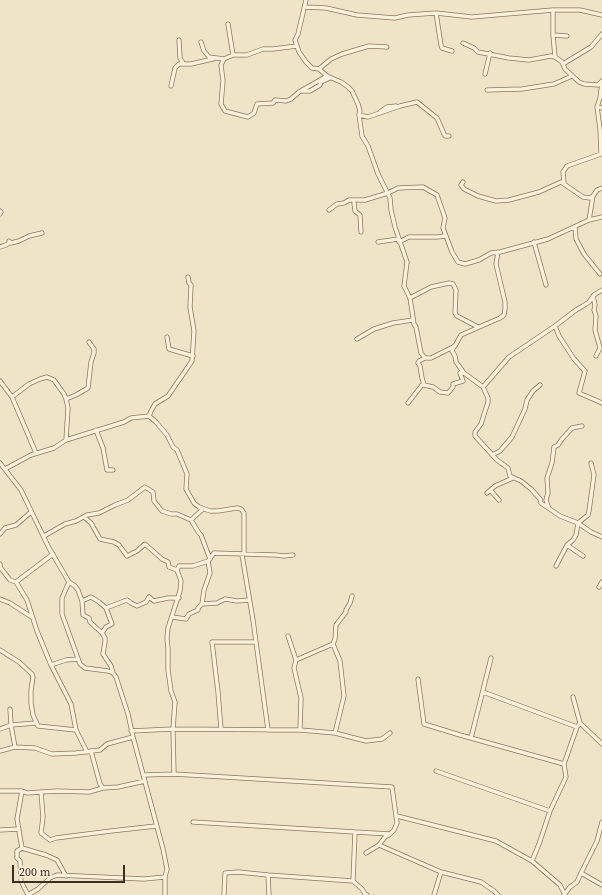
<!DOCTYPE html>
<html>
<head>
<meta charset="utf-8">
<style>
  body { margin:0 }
  #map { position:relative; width:602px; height:895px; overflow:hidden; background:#f0e4c8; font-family:"Source Serif 4",serif }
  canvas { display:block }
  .scale { position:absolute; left:12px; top:865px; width:113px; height:18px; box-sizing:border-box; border:2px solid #3d2e20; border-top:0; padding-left:5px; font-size:12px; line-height:14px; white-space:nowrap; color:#3d2e20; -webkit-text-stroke:3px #f7eed8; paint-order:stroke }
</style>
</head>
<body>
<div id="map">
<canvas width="602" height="895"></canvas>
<div class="scale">200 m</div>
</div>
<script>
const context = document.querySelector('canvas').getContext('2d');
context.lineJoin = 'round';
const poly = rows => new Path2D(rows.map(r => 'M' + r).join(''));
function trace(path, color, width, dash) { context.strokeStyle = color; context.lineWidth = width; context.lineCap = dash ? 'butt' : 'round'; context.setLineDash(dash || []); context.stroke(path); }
const street = poly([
  [306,0,298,34,295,40,299,52,306,62,312,68,319,69,327,76,341,82,348,87,352,91,358,104,360,111,359,115,362,136,368,146,378,174,390,198,391,210,395,227,407,262,404,286,410,298,414,324,416,327,421,353,425,358],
  [305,7,326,8,357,15,395,18,408,15,436,13,472,17,553,10,580,10,602,15],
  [553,10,553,35,555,57],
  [436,13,441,45,442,48,452,51],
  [228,24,233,55],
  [553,35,567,36],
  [179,40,180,58,183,63],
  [201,42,204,51,209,57,224,59,233,55,247,55,263,49,273,49,297,46],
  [463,43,474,48,478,52,509,58,529,60,551,56,555,57,562,62,565,69,579,82,584,84,598,85,602,81],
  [224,59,221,65,223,81,221,104,225,111,248,117,254,113,257,104,273,103,275,100,286,101,291,99,299,92,327,76],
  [563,64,591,47,602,34],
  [319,69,331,59,342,54,369,46,387,47],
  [485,74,490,53],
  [602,82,600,98,597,107,602,108],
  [171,86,175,68,179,64,191,64,213,59],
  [487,90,522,89,554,84,572,76],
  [302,91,310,91,320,85,321,82,330,78],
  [380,112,387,107,396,106],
  [359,115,368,117,400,106,417,102,437,118,444,134,445,136,449,136],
  [463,182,461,185,464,189,478,196,496,201,509,200,539,192,561,182,583,197,590,198,593,196],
  [564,183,563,172,567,166,601,154,600,129,597,107],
  [354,203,355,211,360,215,361,232],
  [329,210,337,204,344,203,349,200,365,200,388,193,398,188,423,187,437,195,445,218,443,228,452,252,458,262,465,264,479,260,491,253,500,252,548,239,589,220,602,217],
  [0,211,1,212,0,214],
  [589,220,593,196,597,190,602,188],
  [575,227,576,239,584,254,600,274],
  [378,242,398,239],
  [399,242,409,237,437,237,446,236],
  [534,242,546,285],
  [0,247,6,245,9,243,9,241,11,243,19,241,29,236,42,233],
  [593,296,595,305,594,310,596,316,595,330,600,348,596,356],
  [410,298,431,287,449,283,453,284,456,290,455,313,457,316,478,327],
  [555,326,559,336,574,359,585,371,579,393,602,403],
  [167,337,169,349,193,356],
  [357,339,374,329,393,323,413,320],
  [454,346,452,351,455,356,456,362,464,373,483,387,488,398,488,402,481,424,475,432,475,436,497,460,508,468,510,476,521,481,531,489,540,499,541,503,560,516,578,523,591,532,602,537],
  [0,381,12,397,29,384,40,379,47,377,54,380,64,394,66,399,68,408,66,440],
  [424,385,422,378,420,366,418,363,419,361,425,358,431,358,455,346,461,335,500,318,504,315,505,309,505,302,496,264,498,252],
  [424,385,433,387,440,392,448,393,453,387,453,384,463,381,460,373,464,373],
  [483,387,509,357,555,326,576,310,583,306,589,302,594,295,602,290],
  [12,397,36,453],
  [66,399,76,395,88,388,91,362,94,353,94,349,89,342],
  [408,403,422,385,424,385],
  [149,416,151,411,155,404,168,396,192,361,194,331,190,307,191,285,189,283,188,277],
  [96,430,103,448,107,470,113,470],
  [492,455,500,451,512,437,525,409,527,400,533,391,540,385],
  [0,463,21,490,49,548,69,582,75,586,78,590,82,601,83,615,89,618,90,622,102,633,105,638,105,642,103,654,111,666,113,673],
  [5,469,31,455,54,448,66,440,124,422,131,418,149,416,156,422,167,435,173,447,177,450,187,474,186,489,194,503,199,507,210,511,218,511,237,508,241,509,244,513,244,553,242,555,253,620,268,730],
  [491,491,499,500],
  [487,493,495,486,513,478],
  [548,506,546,500,548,493,547,478,552,463,554,447,558,445,562,439,572,428,582,426],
  [84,517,91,523,100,539,114,542,119,545,127,556,137,551,145,544,162,559,168,562,169,567,177,570],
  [191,520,203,509],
  [0,534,5,528,16,525,31,512],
  [44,536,65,524,76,521,87,515,99,513,115,505,128,500,145,487,153,492,154,501,162,511,171,514,177,514,191,520,199,533,201,535,210,559],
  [567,545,583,556],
  [0,564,0,567,10,580,16,582,27,600,37,631,51,665,71,704,76,730,87,752],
  [556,566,567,545,573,540,576,535,578,523,588,515,589,511,594,475,591,463],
  [177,570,179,566,193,566,208,561],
  [16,582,53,554],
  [69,582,62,598,62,614,80,664,85,668,108,671,113,673,116,677,128,714,133,737,163,849,167,869,165,877,165,895],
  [599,587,602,582],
  [0,599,10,603,33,618],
  [82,601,91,597,99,602,106,608,112,624,106,627,102,633],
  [202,604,217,603,225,599,237,601,249,600],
  [106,608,127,600,131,603,137,606,146,602,149,597,154,601,168,598,179,598],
  [172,617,186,619,189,614,198,610,198,608,202,604,204,590,210,573,208,561,214,553,276,555,284,556,293,555],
  [288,636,296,660,294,668,301,698,300,730],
  [333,644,335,639,336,625,346,612,346,610,350,603,352,596],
  [0,650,19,662,32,674,33,677,31,690,31,703,33,715,38,726,76,730],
  [51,665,66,660,78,659],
  [418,679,424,724,460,735,564,764],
  [483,692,577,727],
  [10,709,11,725,15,747],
  [580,723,602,744],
  [0,729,11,725,36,723],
  [173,729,175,702,171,691,168,670,168,649,167,638,168,628,180,591,181,581,177,570],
  [221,729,218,692,212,642,256,642],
  [173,730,174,774],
  [131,731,173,729,300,730,335,733,344,696,340,661,333,644,296,660],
  [335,733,366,741,382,739,390,733],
  [471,738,491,658],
  [0,751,15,747,35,748,52,754,76,753,100,750,107,744,133,737],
  [91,751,100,784,103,788],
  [436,771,550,811,539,844,532,861],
  [144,775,174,774,392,787,397,823,394,830,390,834,355,832],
  [0,791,22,791,27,793,57,791,89,792,103,788,118,787,145,781],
  [22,791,17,819,22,848,17,851,17,858,20,861,21,881,28,895],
  [41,792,43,817,41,833,50,840,56,838,111,831,156,826],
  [550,811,566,777,564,764,577,727,580,723,573,697],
  [397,816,496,841,532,861,560,885,565,895],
  [193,822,355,832,353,881],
  [0,830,19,829],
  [379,845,441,872,481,882,494,891,498,895],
  [22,848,46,855,57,860,66,876],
  [366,853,379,845,385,837,389,835],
  [581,873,602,885],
  [268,875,269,895],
  [28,895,38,889,50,878,57,875,144,879,165,877],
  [224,895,225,873,238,872,268,875,353,881,362,889,365,894,367,895],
  [434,895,441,872],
  [564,895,570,887,577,882,581,873,597,841,602,822]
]);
trace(street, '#8d765c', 5);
trace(street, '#faf1dc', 3.5);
</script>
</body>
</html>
